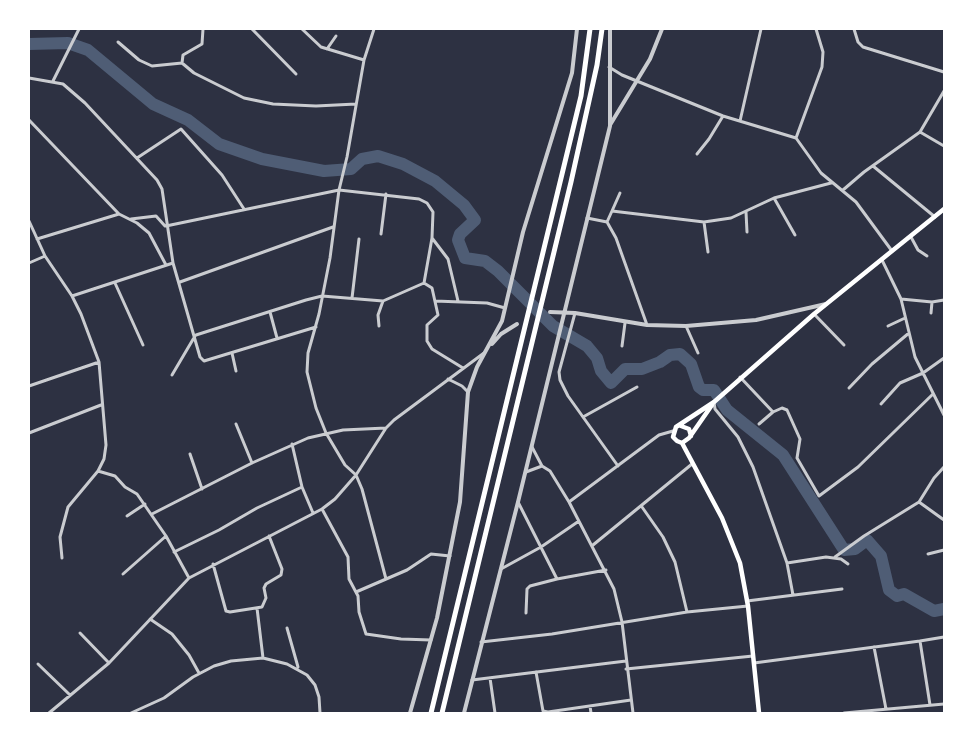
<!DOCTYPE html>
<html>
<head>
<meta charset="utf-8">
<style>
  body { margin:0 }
  #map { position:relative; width:973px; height:742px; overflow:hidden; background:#2d3142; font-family:Manrope,sans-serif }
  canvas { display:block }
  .frame { position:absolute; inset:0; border:30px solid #fff; pointer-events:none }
</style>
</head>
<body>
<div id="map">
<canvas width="973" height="742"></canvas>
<div class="frame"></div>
</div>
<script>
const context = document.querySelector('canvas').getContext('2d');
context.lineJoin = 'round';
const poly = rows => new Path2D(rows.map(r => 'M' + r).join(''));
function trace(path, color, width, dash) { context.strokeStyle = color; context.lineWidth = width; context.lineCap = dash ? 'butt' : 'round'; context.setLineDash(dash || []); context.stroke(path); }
trace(poly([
  [29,44,68,43,88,50,153,104,188,120,219,144,262,159,324,171,351,169,362,159,378,156,403,164,435,181,464,205,475,220,460,234,458,240,465,258,485,261,498,271,553,326,587,346,597,358,601,371,611,383,625,369,642,369,660,362,670,355,680,354,691,364,699,387,703,390,714,390,727,410,783,455,844,550,855,549,867,540,881,556,889,590,897,596,904,594,934,611,944,609]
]), '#4f5d75', 12);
trace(poly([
  [252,29,296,74],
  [302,29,321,47,364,60],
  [374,29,364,60,347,157,339,190,330,258,319,314,308,353,307,372,316,408,326,433,345,465,356,475,362,489,386,579],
  [854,29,858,42,863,47,944,72],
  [118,42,139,60,152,66,182,63],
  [327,49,336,36],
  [182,63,194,73,244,98,273,104,316,106,356,104],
  [182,63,183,55,202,44,203,29],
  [609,67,622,75,723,116,796,138,821,173,856,202,892,251],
  [29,78,63,84,85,103,157,180,162,189,173,263,200,357,204,361,316,327],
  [53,81,79,29],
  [29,120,119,214,137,223,149,233,166,265],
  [740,121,761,29],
  [920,132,944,146],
  [796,138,822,67,823,52,816,29],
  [697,154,709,139,723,116],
  [137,158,181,129,222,175,244,209],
  [873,166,935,217],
  [843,190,864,172,920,132,944,91],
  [620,193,612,211,704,222,731,218,774,198,831,183],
  [774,198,795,235],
  [612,211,607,222,616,238,647,325],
  [746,212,747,232],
  [587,218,607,222],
  [131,219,156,216,165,226],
  [29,221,45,256,72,296,81,314,99,362,106,445,104,459,98,471,115,476,125,487,137,494,166,536,189,578],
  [704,222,708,252],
  [166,226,339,190,419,199,427,203,433,212,432,238,424,283],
  [381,234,386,194],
  [911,237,918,250,927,256],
  [432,238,448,259,458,301],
  [37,239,119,214],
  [882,260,901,299,915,357,944,415],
  [29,263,45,256],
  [180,282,333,227],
  [115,283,143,345],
  [424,283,432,288,438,315,427,325,427,341,432,349,463,368],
  [72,296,173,263],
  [352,298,359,239],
  [901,299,932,302,944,300],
  [435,301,487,303,505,308],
  [270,312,277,338],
  [575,313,559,372,560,380,568,396,618,466],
  [931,313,932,302],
  [814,314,844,345],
  [379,326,378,315,383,301],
  [686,326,698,353],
  [888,326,905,318],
  [196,335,306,300,322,296,383,301,424,283],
  [622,346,625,323],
  [232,353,236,371],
  [172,375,195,336],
  [740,377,773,412,782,408,787,410,800,439,797,458,819,496,858,467,933,394],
  [448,379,462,386,468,392],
  [29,386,99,362],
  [849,388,872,364,909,333],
  [714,402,715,409,738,437,753,467,787,563,826,557,841,559,848,564],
  [881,404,900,383,923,373,944,358],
  [583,417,637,387],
  [236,424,252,463],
  [759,424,773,412],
  [29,433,101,405],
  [292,444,302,487,313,513],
  [532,447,542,466,550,471,569,502,614,589,622,622,633,713],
  [190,454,202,489],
  [526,472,542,466],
  [518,502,557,579,606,570],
  [569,502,659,435,673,431],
  [919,502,944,520],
  [642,507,663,537,675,562,687,612],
  [322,509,348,557,349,579,358,596,359,612,366,634,401,639,431,640],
  [152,514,252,463,308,438,343,430,386,428],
  [127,516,145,504],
  [593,545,692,464],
  [174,552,219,530,257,508,302,487],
  [928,554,944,550],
  [835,557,864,536,919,502,934,478,944,467],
  [62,558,60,537,68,507,98,471],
  [787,563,793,595],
  [213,564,226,611,230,612,262,607,266,598,264,588,266,584,281,575,282,569,269,536],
  [501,569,541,547,579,521],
  [123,574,166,536],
  [356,592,407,570,431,554,450,556],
  [747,601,842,589],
  [257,608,263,658],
  [526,613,527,589,530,586,557,579],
  [150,619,172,634,189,655,199,673],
  [287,628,298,667],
  [80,633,109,663],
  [920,641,944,637],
  [481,642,552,634,687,612,748,606],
  [874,647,886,709],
  [754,663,920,641,930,705],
  [38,664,70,695],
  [626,669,753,656],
  [536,672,543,711,548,712,631,700],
  [490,678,495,713],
  [472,680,626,661],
  [590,706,591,713],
  [49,713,109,663,189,578,322,509,335,499,356,475,386,428,394,420,484,353],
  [131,713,164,698,193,677,214,666,231,661,263,658,287,664,307,675,315,685,319,697,320,713],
  [844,713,944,704]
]), '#caccd0', 3);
trace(poly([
  [610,125,650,59,662,29],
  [550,312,575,313,647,325,686,326,756,320,826,304],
  [492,344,501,334,517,324],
  [410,713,437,618,460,502,468,392,477,367,502,321,523,232,572,73,577,29],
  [464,713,518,502,610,126,610,29]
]), '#caccd0', 4);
trace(poly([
  [681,426,689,429,691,436],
  [682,443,677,441,673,437,676,427,714,402,814,314,944,209],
  [682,443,722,518,740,563,748,606,759,713],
  [682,443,689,438,712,405]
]), '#fff', 4.5);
trace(poly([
  [431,713,581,96,590,29],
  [442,713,571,182,597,65,602,29]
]), '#fff', 5);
</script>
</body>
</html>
